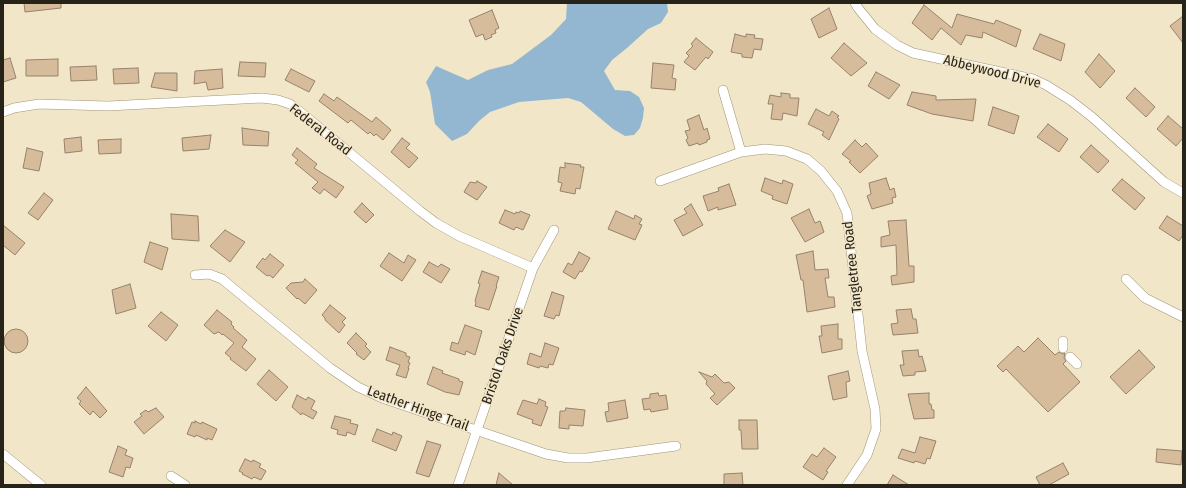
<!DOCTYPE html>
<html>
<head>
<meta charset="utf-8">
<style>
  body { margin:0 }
  #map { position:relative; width:1186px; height:488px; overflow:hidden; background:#f2e6c9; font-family:"Fira Sans Condensed",sans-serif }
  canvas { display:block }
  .frame { position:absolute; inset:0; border:4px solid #282318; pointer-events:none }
</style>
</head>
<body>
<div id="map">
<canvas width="1186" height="488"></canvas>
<div class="frame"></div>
</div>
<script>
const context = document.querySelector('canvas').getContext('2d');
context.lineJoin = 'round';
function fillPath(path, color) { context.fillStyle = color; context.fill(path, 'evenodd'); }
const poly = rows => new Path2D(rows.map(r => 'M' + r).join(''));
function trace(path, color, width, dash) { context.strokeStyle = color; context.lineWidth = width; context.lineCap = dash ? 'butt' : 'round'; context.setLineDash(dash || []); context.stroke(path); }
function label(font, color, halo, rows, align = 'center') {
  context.font = font + ' "Fira Sans Condensed",sans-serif'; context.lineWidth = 3; context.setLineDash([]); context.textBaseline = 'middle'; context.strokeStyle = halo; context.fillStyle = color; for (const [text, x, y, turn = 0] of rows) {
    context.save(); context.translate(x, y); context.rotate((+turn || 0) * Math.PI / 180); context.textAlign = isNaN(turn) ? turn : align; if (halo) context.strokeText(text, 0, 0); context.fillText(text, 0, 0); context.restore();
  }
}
fillPath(poly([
  [567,3,667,3,668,12,661,23,648,29,627,48,612,60,604,71,615,90,630,91,639,97,644,108,643,118,640,128,634,135,625,136,613,129,581,102,568,98,519,102,490,112,479,121,467,134,452,141,435,124,430,92,426,82,436,66,468,80,488,70,512,64,551,35,566,19]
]), '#93b7d0');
const building = poly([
  [24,3,61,3,61,8,25,12,24,3],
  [924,5,952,28,957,14,994,24,996,20,1021,30,1016,47,983,32,982,38,966,35,961,45,941,28,932,40,912,23,924,5],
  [829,8,837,29,819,38,811,19,829,8],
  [492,10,499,28,495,30,496,33,491,35,492,37,485,40,483,34,476,37,469,20,492,10],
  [1183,16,1183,43,1170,26,1183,16],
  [735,34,746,37,746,34,755,35,754,38,763,39,761,50,754,49,752,58,742,57,742,54,731,52,735,34],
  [1040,34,1065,44,1061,61,1033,49,1040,34],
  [696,38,713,52,708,59,706,57,695,70,684,62,689,56,686,53,693,46,691,44,696,38],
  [844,43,867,63,851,76,831,58,844,43],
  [1099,54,1115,71,1100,88,1085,72,1099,54],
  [10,58,16,78,3,82,3,60,10,58],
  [58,59,58,76,26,76,26,60,58,59],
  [240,62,266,63,265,77,238,76,240,62],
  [653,63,674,65,672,78,676,79,675,90,651,88,653,63],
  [96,66,97,80,71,81,70,67,96,66],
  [138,68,139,83,114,84,113,69,138,68],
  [222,69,223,88,208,90,206,82,194,84,195,71,222,69],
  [291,69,315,81,309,92,285,80,291,69],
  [876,72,900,85,889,99,868,86,876,72],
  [155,73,177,73,177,91,151,87,155,73],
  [1135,88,1155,107,1146,117,1126,98,1135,88],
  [912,92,936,96,936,100,976,99,973,121,932,114,907,105,912,92],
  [781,93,790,94,790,98,799,98,797,116,783,113,782,120,771,119,773,104,768,104,770,95,781,97,781,93],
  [324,94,334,101,337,97,372,122,376,117,391,130,383,140,376,134,374,136,370,132,368,134,351,120,348,123,319,101,324,94],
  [993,107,1019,116,1014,134,988,125,993,107],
  [816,109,829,116,832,111,839,116,837,117,839,119,829,140,822,135,824,132,808,124,816,109],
  [699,115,704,130,707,128,710,139,707,140,707,142,699,145,698,143,689,146,686,140,688,138,685,131,690,130,687,120,699,115],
  [1168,116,1183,129,1183,138,1176,146,1157,129,1168,116],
  [1048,124,1068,139,1059,152,1037,137,1048,124],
  [242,128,269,132,268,146,243,145,242,128],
  [211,135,209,149,183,151,182,138,211,135],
  [81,137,82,151,65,153,64,139,81,137],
  [402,138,410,144,406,148,418,158,409,168,391,152,402,138],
  [121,139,121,153,99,154,98,140,121,139],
  [855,140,862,147,866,143,878,156,860,173,849,162,851,161,842,154,855,140],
  [1091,145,1109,161,1098,173,1080,157,1091,145],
  [27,148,43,152,39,171,23,168,27,148],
  [297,148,317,164,314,168,344,187,336,198,324,189,320,194,312,188,318,182,295,163,298,160,292,155,297,148],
  [565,163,581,165,580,167,584,167,580,189,576,188,575,194,560,191,562,183,558,182,560,167,565,168,565,163],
  [765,178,782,184,783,180,793,184,787,204,772,199,773,196,761,191,765,178],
  [886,178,890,190,894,188,896,197,892,198,893,203,872,209,867,196,871,194,869,183,886,178],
  [1122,179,1145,198,1135,210,1112,190,1122,179],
  [477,181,487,187,477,200,464,192,470,182,476,183,477,181],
  [729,184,736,205,718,210,718,207,708,211,703,196,719,191,718,188,729,184],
  [44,193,53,200,38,220,28,213,44,193],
  [362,203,374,215,366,223,354,212,362,203],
  [691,204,703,225,683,236,674,220,687,213,684,209,691,204],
  [809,209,815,223,820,221,824,232,805,242,791,218,809,209],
  [505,210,515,214,516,212,519,213,520,211,530,215,523,230,516,227,514,230,499,223,505,210],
  [616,211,634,219,635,215,642,219,639,224,642,225,635,240,608,229,616,211],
  [171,214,198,216,199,241,172,239,171,214],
  [1167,216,1183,226,1183,235,1179,241,1159,228,1167,216],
  [906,220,909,266,914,266,914,282,892,285,891,276,897,275,896,245,881,247,881,237,890,235,888,221,906,220],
  [3,225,25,243,15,255,3,245,3,225],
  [225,230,245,242,230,262,210,246,225,230],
  [150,242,168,248,162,270,144,262,150,242],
  [813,251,815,270,828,269,829,278,825,278,828,297,834,297,835,307,807,312,803,280,801,280,796,255,813,251],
  [579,252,590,258,582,272,580,271,575,279,563,272,568,263,572,265,579,252],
  [389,253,404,263,408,255,416,260,402,281,380,266,389,253],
  [270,254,284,265,273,278,269,275,267,276,256,267,263,258,265,260,270,254],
  [429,262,438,267,441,264,450,269,441,283,423,272,429,262],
  [482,271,499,277,496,286,497,286,489,310,475,306,476,303,475,301,480,284,478,283,482,271],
  [305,279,317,290,305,304,298,298,297,299,286,288,291,283,303,282,305,279],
  [130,284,136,308,116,314,112,290,130,284],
  [552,292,564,296,559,316,556,315,554,319,544,316,552,292],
  [330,305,346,318,342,322,345,325,339,333,325,320,325,318,322,315,330,305],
  [911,309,913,319,916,319,918,333,893,335,891,324,898,323,896,310,911,309],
  [217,310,232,322,231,324,234,327,233,328,247,340,242,347,256,359,246,371,230,359,231,358,225,353,234,343,223,334,222,335,219,332,214,334,204,325,217,310],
  [161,312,178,325,166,341,148,326,161,312],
  [838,324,838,339,842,339,842,349,822,353,819,336,822,336,821,326,838,324],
  [465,325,482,331,475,355,466,351,465,355,450,350,452,342,458,344,465,325],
  '4 341a12 12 0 1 1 24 0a12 12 0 1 1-24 0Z',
  [356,333,367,344,365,346,371,352,364,360,356,354,357,353,347,343,356,333],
  [1038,338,1055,355,1059,352,1063,354,1065,353,1064,358,1066,361,1063,364,1080,382,1048,412,1006,369,1003,372,997,366,1018,346,1024,352,1038,338],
  [545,343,559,348,553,365,549,364,548,368,540,366,539,368,527,364,530,353,541,357,545,343],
  [390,347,406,353,406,356,410,357,408,362,410,363,408,368,409,368,406,378,396,375,400,365,386,360,390,347],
  [918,350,919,357,922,356,926,371,915,372,915,375,903,376,900,365,904,365,902,351,918,350],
  [1139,350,1155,367,1126,394,1110,377,1139,350],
  [433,367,443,371,442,373,459,379,459,381,463,382,459,395,445,392,427,384,433,367],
  [269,370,288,387,276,401,257,384,269,370],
  [848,371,850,381,846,382,847,397,833,400,828,376,848,371],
  [699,372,712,377,715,374,724,383,729,382,735,388,717,405,710,398,715,394,706,384,707,381,699,372],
  [86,387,107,411,100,418,93,411,90,415,79,404,81,401,77,398,86,387],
  [658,393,659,396,666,395,668,409,651,412,650,409,644,410,642,399,650,398,650,394,658,393],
  [929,393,929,404,931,404,932,410,934,410,934,418,914,419,908,394,929,393],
  [297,395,306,400,308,397,315,401,311,409,317,412,313,419,302,413,301,415,292,407,297,395],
  [539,399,546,402,545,406,548,407,541,426,532,423,533,420,517,414,523,400,537,404,539,399],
  [625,400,628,418,607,422,605,412,609,411,608,403,625,400],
  [156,408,164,417,144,434,134,422,142,416,140,414,146,410,148,412,156,408],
  [566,408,585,410,583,426,569,425,569,429,559,428,560,411,565,411,566,408],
  [335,416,351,420,350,423,358,425,355,435,347,432,346,436,337,434,338,430,331,428,335,416],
  [739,420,757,420,758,449,742,449,741,430,739,430,739,420],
  [195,421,201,424,202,422,217,429,212,440,207,438,207,440,196,435,195,437,187,434,192,422,195,423,195,421],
  [377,429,392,435,393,432,402,436,396,451,372,441,377,429],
  [920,437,936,441,930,459,927,458,925,464,915,461,914,463,898,458,902,449,915,453,920,437],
  [427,441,441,445,429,477,416,473,427,441],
  [118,446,127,450,125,455,133,458,130,468,126,467,123,477,109,472,118,446],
  [824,448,836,457,826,471,828,472,823,480,803,467,812,454,817,457,824,448],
  [1157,449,1182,451,1181,465,1156,462,1157,449],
  [245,459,252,462,253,460,261,464,259,467,266,471,261,480,254,477,252,479,242,474,243,473,239,471,245,459],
  [1063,463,1069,474,1049,485,1040,485,1036,477,1063,463],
  [499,473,513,485,496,485,499,473],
  [742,473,743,485,724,485,724,474,742,473],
  [893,475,909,485,887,485,893,475]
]);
fillPath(building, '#d7bc9c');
trace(building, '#96826b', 1);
const minor = poly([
  [855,3,858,8,875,29,897,45,913,53,1033,79,1046,85,1070,100,1092,117,1164,182,1183,193],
  [723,90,741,152],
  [3,112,14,108,39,104,108,106,262,98,278,100,290,104,298,110,420,211,436,223,459,236,533,268],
  [660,181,741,152,765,149,786,151,807,159,821,171,837,191,847,213,862,351,875,409,876,429,867,455,847,485],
  [195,275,209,274,222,279,330,368,358,387,382,398,546,454,568,458,587,458,676,446],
  [1126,279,1145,298,1183,317],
  [1063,341,1063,348],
  [1070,357,1077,364],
  [3,454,41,485],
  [171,476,185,485],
  [458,485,533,268,554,230]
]);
trace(minor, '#a09479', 10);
trace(minor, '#fff', 9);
label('14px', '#282318', '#f2e6c9', [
  ["Abbeywood Drive",992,72,14],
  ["Federal Road",320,130,38],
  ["Tangletree Road",853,267,-96],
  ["Bristol Oaks Drive",503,356,-71],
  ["Leather Hinge Trail",418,409,20]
]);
</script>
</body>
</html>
